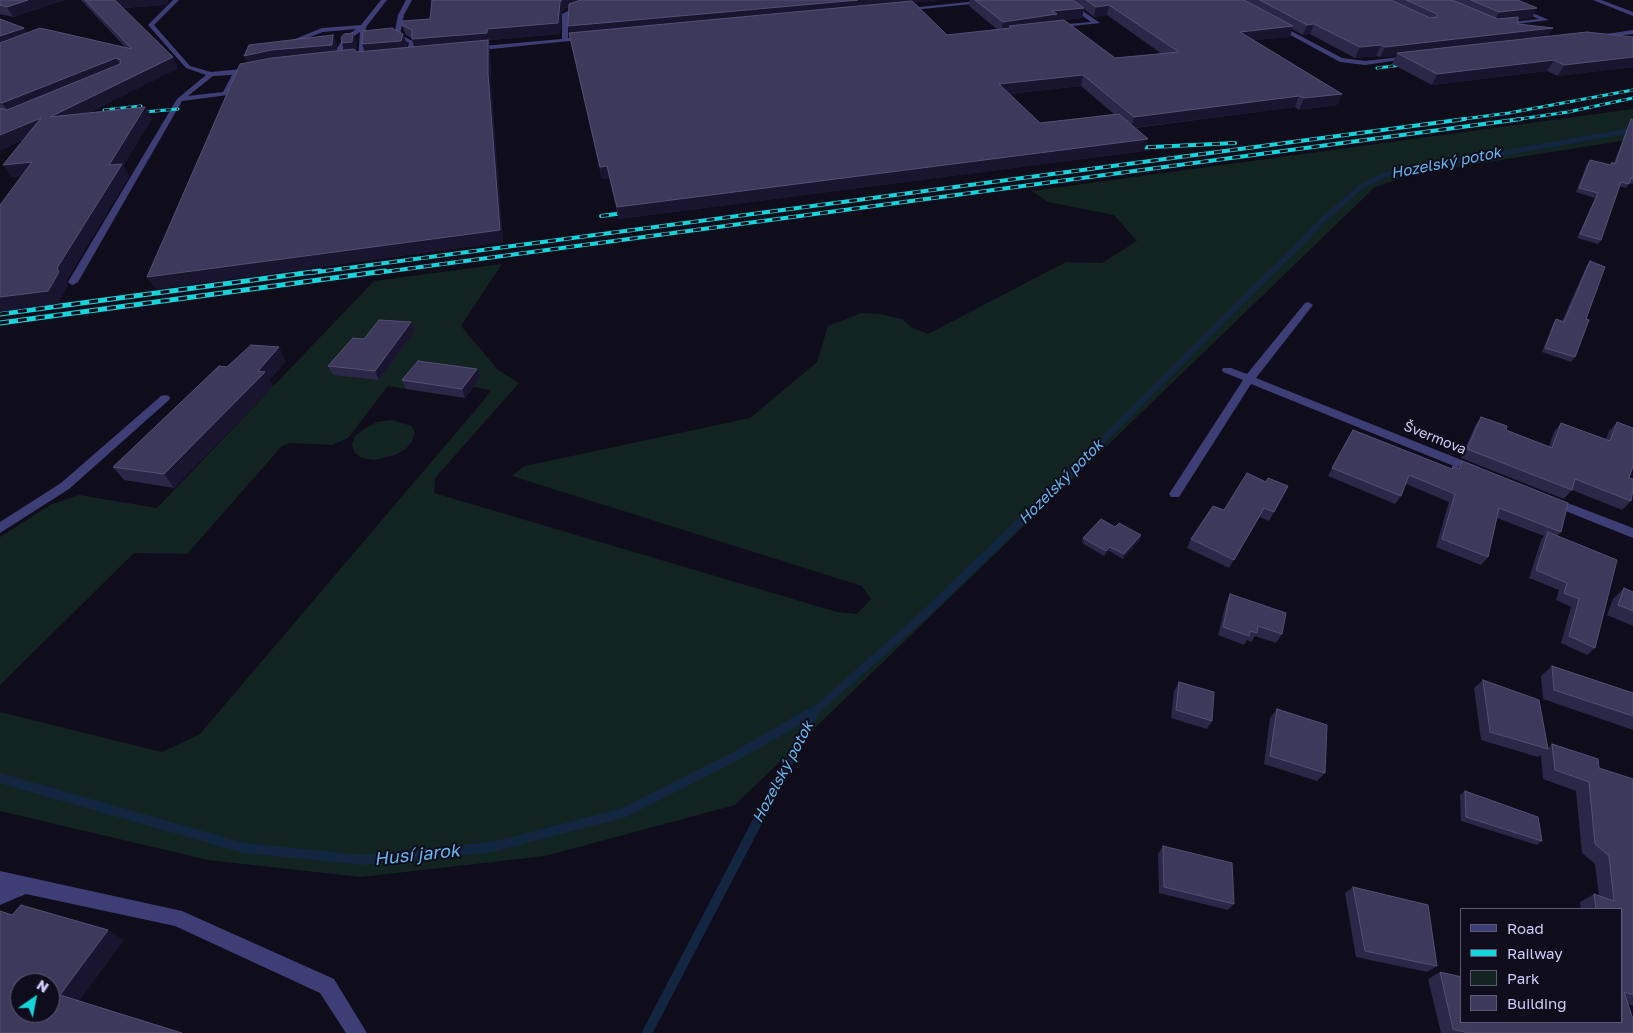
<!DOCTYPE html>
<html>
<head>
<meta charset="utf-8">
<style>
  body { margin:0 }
  #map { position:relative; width:1633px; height:1033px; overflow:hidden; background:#0f0d1b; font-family:"Golos Text",sans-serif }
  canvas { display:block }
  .legend { position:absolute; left:1460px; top:908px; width:162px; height:115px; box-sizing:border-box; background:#0f0d1b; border:1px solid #5c5974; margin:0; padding:6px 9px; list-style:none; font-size:15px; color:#cfccfa }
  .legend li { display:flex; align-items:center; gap:10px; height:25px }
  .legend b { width:25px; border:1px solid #5c5974 }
  .north { position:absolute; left:10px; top:973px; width:50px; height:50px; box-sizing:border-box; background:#0f0d1b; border:1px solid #5c5974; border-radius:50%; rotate:33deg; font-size:14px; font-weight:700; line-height:20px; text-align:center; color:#cfccfa }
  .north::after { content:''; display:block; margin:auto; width:18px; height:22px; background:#16d4db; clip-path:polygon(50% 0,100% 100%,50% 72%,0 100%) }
</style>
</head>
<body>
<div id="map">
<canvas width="1633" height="1033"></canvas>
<ul class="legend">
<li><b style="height:6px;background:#3d3e75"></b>Road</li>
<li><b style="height:6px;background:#16d4db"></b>Railway</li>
<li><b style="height:14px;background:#112422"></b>Park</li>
<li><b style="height:14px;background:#3d395b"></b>Building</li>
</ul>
<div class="north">N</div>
</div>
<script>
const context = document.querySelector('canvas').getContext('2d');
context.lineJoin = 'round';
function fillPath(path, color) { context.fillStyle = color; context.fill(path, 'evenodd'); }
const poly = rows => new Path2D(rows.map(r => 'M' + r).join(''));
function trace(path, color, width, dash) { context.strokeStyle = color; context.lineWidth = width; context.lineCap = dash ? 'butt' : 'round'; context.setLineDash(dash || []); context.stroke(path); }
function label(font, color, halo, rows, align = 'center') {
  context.font = font + ' "Golos Text",sans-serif'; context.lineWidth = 4; context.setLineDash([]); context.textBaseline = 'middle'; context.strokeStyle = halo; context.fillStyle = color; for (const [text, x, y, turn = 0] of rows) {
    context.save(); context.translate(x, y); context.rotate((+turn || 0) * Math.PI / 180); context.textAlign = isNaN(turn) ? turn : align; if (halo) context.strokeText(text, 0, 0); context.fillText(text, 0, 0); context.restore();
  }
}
fillPath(poly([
  [1633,109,1633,139,1413,174,1375,187,735,805,545,856,361,877,208,860,0,811,0,712,162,752,200,734,484,400,491,390,473,387,479,378,406,389,388,386,348,438,332,445,290,443,282,446,187,554,134,553,0,685,0,537,50,505,79,495,157,508,374,281,502,264,461,326,498,370,519,383,435,478,434,493,837,612,857,614,871,599,862,586,512,476,525,466,750,418,817,362,828,326,861,313,880,314,902,319,911,327,928,334,1066,262,1102,263,1137,241,1114,215,1048,202,1032,191],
  [391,420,412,426,415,432,412,441,406,449,395,455,374,460,362,458,355,453,352,445,355,436,364,429,377,422]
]), '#112422');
trace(poly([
  [1271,273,1326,217,1362,186,1387,174,1633,130]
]), '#12263f', 5);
trace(poly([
  [1076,467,1272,271]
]), '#12263f', 6);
trace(poly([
  [805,716,814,711],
  [812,716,815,711,926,613,1078,466]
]), '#12263f', 8);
trace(poly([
  [0,778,244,848,363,860,492,847,623,813,736,756,807,715],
  [647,1033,813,715]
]), '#12263f', 10);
fillPath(poly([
  [173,0,179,0,154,25,190,66,211,72,252,68,255,70,239,75,228,95,182,101,78,282,73,285,70,284,68,282,177,99,206,75,186,68,148,25,173,0],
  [232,75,223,92,188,96,213,76,232,75],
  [381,0,387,0,366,27,364,57,372,57,372,59,361,61,358,59,360,32,347,41,343,48,343,59,338,58,337,48,343,39,356,29,323,32,288,45,283,44,322,28,361,25,381,0],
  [406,0,412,0,404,15,400,35,415,42,412,54,409,56,406,54,409,43,394,36,398,15,406,0],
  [987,0,1010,0,903,11,900,9,987,0],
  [1060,0,1067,0,1100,23,1054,28,1056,25,1091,22,1060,0],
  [1494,0,1502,0,1549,20,1501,26,1503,23,1539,19,1494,0],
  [1593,0,1601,0,1633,12,1633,16,1593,0],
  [582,4,587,5,568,15,568,38,587,36,589,39,472,51,469,49,472,47,562,39,562,14,582,4],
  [1274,24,1278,24,1342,58,1365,61,1409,56,1412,58,1365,65,1340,62,1274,26,1274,24],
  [1633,30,1633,34,1596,38,1593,36,1633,30],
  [1308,302,1313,305,1256,378,1479,467,1481,470,1479,473,1471,473,1251,384,1179,497,1171,497,1169,494,1171,491,1243,380,1223,372,1222,370,1223,368,1231,368,1247,374,1305,303,1308,302],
  [165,395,169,396,170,398,169,400,69,489,0,533,0,522,61,483,161,396,165,395],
  [1552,497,1633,528,1633,538,1548,504,1546,501,1552,497],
  [0,871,182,911,334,979,367,1033,346,1033,320,993,175,926,26,894,0,905,0,871]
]), '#3d3e75');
const railFar2 = poly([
  [1377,68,1410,64],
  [104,110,141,106],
  [133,113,178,109],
  [1456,120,1509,113,1633,90],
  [1513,120,1568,112,1633,98]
]);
const railFar1 = poly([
  [1132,148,1235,143],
  [601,216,631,212],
  [310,273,1465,119],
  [376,273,1521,119]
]);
const rail = poly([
  [0,314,320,271],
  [0,323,385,271]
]);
trace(railFar2, '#16d4db', 3);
trace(railFar1, '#16d4db', 4);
trace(rail, '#16d4db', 5);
trace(railFar2, '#0f0d1b', 2, [5.5]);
trace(railFar1, '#0f0d1b', 2.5, [8]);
trace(rail, '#0f0d1b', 3, [9]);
fillPath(poly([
  [0,0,64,0,13,17,0,14],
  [81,0,169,0,166,5,123,8,178,68,88,113,152,118,123,166,129,176,66,281,68,285,57,304,21,176,11,177,23,140,0,150,0,19,28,33,126,48],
  [432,0,939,0,914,2,947,35,998,30,969,6,970,0,962,0,1518,0,1532,18,1518,19,1518,24,1553,28,1548,36,1633,37,1633,67,1558,76,1547,71,1432,85,1392,64,1396,56,1380,57,1376,56,1355,58,1310,34,1303,35,1292,29,1290,37,1254,40,1342,94,1337,105,1299,110,1295,107,1135,128,1144,151,619,219,609,178,602,179,571,43,569,33,569,7,565,8,562,12,560,34,490,40,490,43,488,44,490,51,491,85,503,242,156,289,147,277,247,63,333,35,337,45,336,51,344,50,342,43,353,33,357,43,356,51,357,52,407,44,406,48,414,47,412,38,406,35,402,25,430,19],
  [1084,9,1094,17,1107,15,1162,54,1115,58,1064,20,1082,18],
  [1081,86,1114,114,1040,123,1009,94],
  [1631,119,1633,120,1633,184,1629,183,1626,188,1619,186,1601,240,1598,244,1577,238,1595,198,1576,192,1587,164,1590,160,1611,165,1614,163,1629,123],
  [1590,261,1586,319,1575,357,1571,362,1542,352,1553,324,1556,319,1562,321,1587,265],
  [415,331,379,380,333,375,328,366,364,339],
  [286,361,269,380,273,386,174,488,124,480,113,467,227,367],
  [480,378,465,398,406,389,402,380],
  [1481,417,1506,430,1549,446,1554,432,1561,423,1606,439,1609,431,1617,422,1629,478,1631,501,1622,510,1572,490,1564,499,1461,458,1475,426],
  [1348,438,1451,469,1453,466,1457,468,1462,461,1561,532,1557,536,1595,648,1587,655,1561,643,1571,607,1556,600,1559,590,1529,578,1541,540,1544,536,1497,518,1488,557,1481,565,1436,547,1449,502,1406,484,1401,496,1395,504,1328,476],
  [1266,482,1288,486,1269,521,1260,517,1229,568,1187,548,1191,539,1224,510],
  [1115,527,1141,535,1140,540,1123,559,1109,551,1104,556,1082,543,1083,538],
  [1624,588,1633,592,1633,626,1607,615,1613,599],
  [1230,594,1282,634,1276,643,1255,636,1251,642,1247,640,1244,645,1218,635,1226,603],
  [1552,666,1633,693,1633,730,1543,699,1541,676],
  [1483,680,1548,748,1552,744,1599,768,1633,779,1633,1006,1628,1004,1633,1033,1441,1033,1428,979,1440,972,1622,1022,1622,909,1581,909,1580,902,1594,894,1599,896,1595,864,1582,853,1576,791,1543,779,1541,755,1538,757,1481,740,1474,688],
  [1179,682,1212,721,1207,729,1171,718,1174,691],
  [1277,709,1325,773,1317,781,1264,764,1270,718],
  [1465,791,1542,841,1537,845,1461,821,1460,795],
  [1163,846,1234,904,1228,910,1159,893,1158,854],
  [1353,887,1437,966,1427,972,1356,957,1345,893]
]), '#2b2747');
fillPath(poly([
  [28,0,64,0,13,17,7,7],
  [114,0,169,0,166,5,119,8],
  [562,0,588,0,565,8,562,12,560,34,490,40,490,43,488,44,490,51,491,85,503,242,156,289,147,277,415,50,412,39,487,29],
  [858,0,939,0,570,36,568,26],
  [1109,5,1107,15,1094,17,1096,7],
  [1084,8,1082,18,1056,21,1011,28,1009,26,1008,31,1001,32,1003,22,1052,11],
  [1537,8,1532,18,1494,22,1499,12],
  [1314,24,1310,34,1303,35,1307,25],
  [1293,26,1290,37,1236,42,1240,32],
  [24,28,30,38,0,49,0,36],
  [1553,28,1547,38,1397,53,1396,56,1380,57,1385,47],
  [353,33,357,43,356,52,346,54,342,43],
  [403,34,407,44,405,51,366,55,362,44],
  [333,35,337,45,336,55,249,67,244,56],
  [1381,45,1376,56,1355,58,1360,47],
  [173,57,178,68,57,128,50,117],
  [1633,57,1633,67,1558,76,1564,65],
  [116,58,122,68,10,114,2,103],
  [1554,60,1547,71,1432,85,1437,74],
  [1083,75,1081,86,997,95,999,84],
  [1342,94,1337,105,1299,110,1304,98],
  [1299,96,1295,107,1131,128,1134,117],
  [145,107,152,118,123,166,129,176,66,281,68,285,57,304,0,312,0,297,57,268,109,165],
  [41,118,48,129,0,150,0,135],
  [1148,139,1144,151,619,219,617,207],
  [32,162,40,174,11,177,3,165],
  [607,166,609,178,602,179,600,167],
  [411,322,415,331,379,380,375,371],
  [279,347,286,361,269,380,273,386,174,488,164,474],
  [477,369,480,378,465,398,462,389],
  [1141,535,1140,540,1123,559,1124,554],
  [1110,547,1109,551,1104,556,1106,551],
  [108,930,124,940,78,1003,60,995]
]), '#19152e');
const building = poly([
  [0,0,28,0,7,7,0,5,0,0],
  [85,0,115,0,173,57,50,117,145,107,109,165,122,164,57,268,59,272,48,291,0,297,0,205,32,162,3,165,41,118,0,135,0,108,7,110,120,64,121,60,116,58,2,103,0,102,0,43,40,28,132,49,85,0],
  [432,0,562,0,560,2,558,23,487,29,487,33,412,39,412,30,402,25,403,21,430,19,432,0],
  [581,0,858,0,568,26,569,4,581,0],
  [975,0,1073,0,1084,8,1052,11,1057,14,1003,22,975,0],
  [1086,0,1244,0,1293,26,1240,32,1342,94,1304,98,1299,96,1134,117,1083,75,999,84,1040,123,1119,114,1148,139,617,207,607,166,600,167,569,33,912,1,947,35,1011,28,1009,26,1064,20,1115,58,1179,52,1109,5,1096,7,1086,0],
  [1260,0,1391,0,1430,18,1437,17,1437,14,1406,0,1452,0,1498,19,1518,17,1518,24,1553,28,1385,47,1381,45,1360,47,1314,24,1307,25,1260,0],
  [1471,0,1518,0,1537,8,1499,12,1471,0],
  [0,19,24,28,0,36,0,19],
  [392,28,403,34,401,41,362,44,363,31,392,28],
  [1587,32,1633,37,1633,57,1564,65,1554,60,1437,74,1397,53,1587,32],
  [353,33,352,42,342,43,341,38,344,34,353,33],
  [333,35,332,45,271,50,244,56,249,45,333,35],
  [488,40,488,74,500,230,147,277,240,64,272,58,354,49,357,52,488,40],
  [1631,119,1633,120,1633,179,1631,178,1629,184,1621,182,1601,240,1580,234,1598,193,1579,188,1590,160,1611,165,1612,162,1615,164,1631,119],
  [1590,261,1605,267,1586,319,1589,320,1575,357,1545,348,1556,319,1564,322,1590,261],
  [379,320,411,322,375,371,328,366,353,338,364,339,379,320],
  [251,345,279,347,258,371,265,372,164,474,113,467,219,366,227,367,251,345],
  [418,361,477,369,462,389,402,380,418,361],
  [1481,417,1507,426,1506,430,1552,448,1561,423,1610,441,1617,422,1633,428,1633,466,1629,478,1633,479,1633,490,1631,501,1575,479,1572,490,1467,449,1481,417],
  [1353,430,1452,469,1453,466,1459,469,1462,461,1568,503,1561,532,1499,508,1488,557,1442,539,1455,494,1409,475,1401,496,1332,468,1353,430],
  [1247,473,1266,482,1268,478,1288,486,1274,512,1264,508,1234,560,1191,539,1213,506,1224,510,1247,473],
  [1101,519,1115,527,1119,523,1141,535,1124,554,1110,547,1106,551,1083,538,1101,519],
  [1548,532,1617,560,1595,648,1569,636,1579,599,1564,593,1567,583,1536,570,1548,532],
  [1624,588,1633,592,1633,611,1618,605,1624,588],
  [1230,594,1286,613,1282,634,1258,626,1257,633,1250,631,1249,636,1223,627,1230,594],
  [1552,666,1633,693,1633,716,1554,690,1552,666],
  [1483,680,1539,700,1548,749,1490,732,1483,680],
  [1179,682,1214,692,1212,721,1176,710,1179,682],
  [1277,709,1327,725,1325,773,1270,756,1277,709],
  [1552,744,1598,759,1599,768,1633,779,1633,995,1624,992,1633,1019,1633,1033,1468,1033,1453,1029,1440,972,1462,977,1462,1022,1622,1022,1622,909,1596,909,1594,894,1614,901,1609,856,1595,844,1589,782,1555,770,1552,744],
  [1465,791,1538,817,1542,841,1466,817,1465,791],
  [1163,846,1232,863,1234,904,1164,887,1163,846],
  [1353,887,1428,905,1437,966,1365,951,1353,887],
  [21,905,108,930,60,995,182,1033,0,1033,0,911,12,915,21,905],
  [20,983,50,983,50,1013,20,1013,20,983]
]);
fillPath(building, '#3d395b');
trace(building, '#545074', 1);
label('14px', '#cfccfa', '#0f0d1b', [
  ["Švermova",1435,438,22]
]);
label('italic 15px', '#65b7ef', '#0f0d1b', [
  ["Hozelský potok",1446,163,-11],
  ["Hozelský potok",1061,482,-45],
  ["Hozelský potok",783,772,-62]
]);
label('italic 18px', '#65b7ef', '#0f0d1b', [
  ["Husí jarok",417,855,-6]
]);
</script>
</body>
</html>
